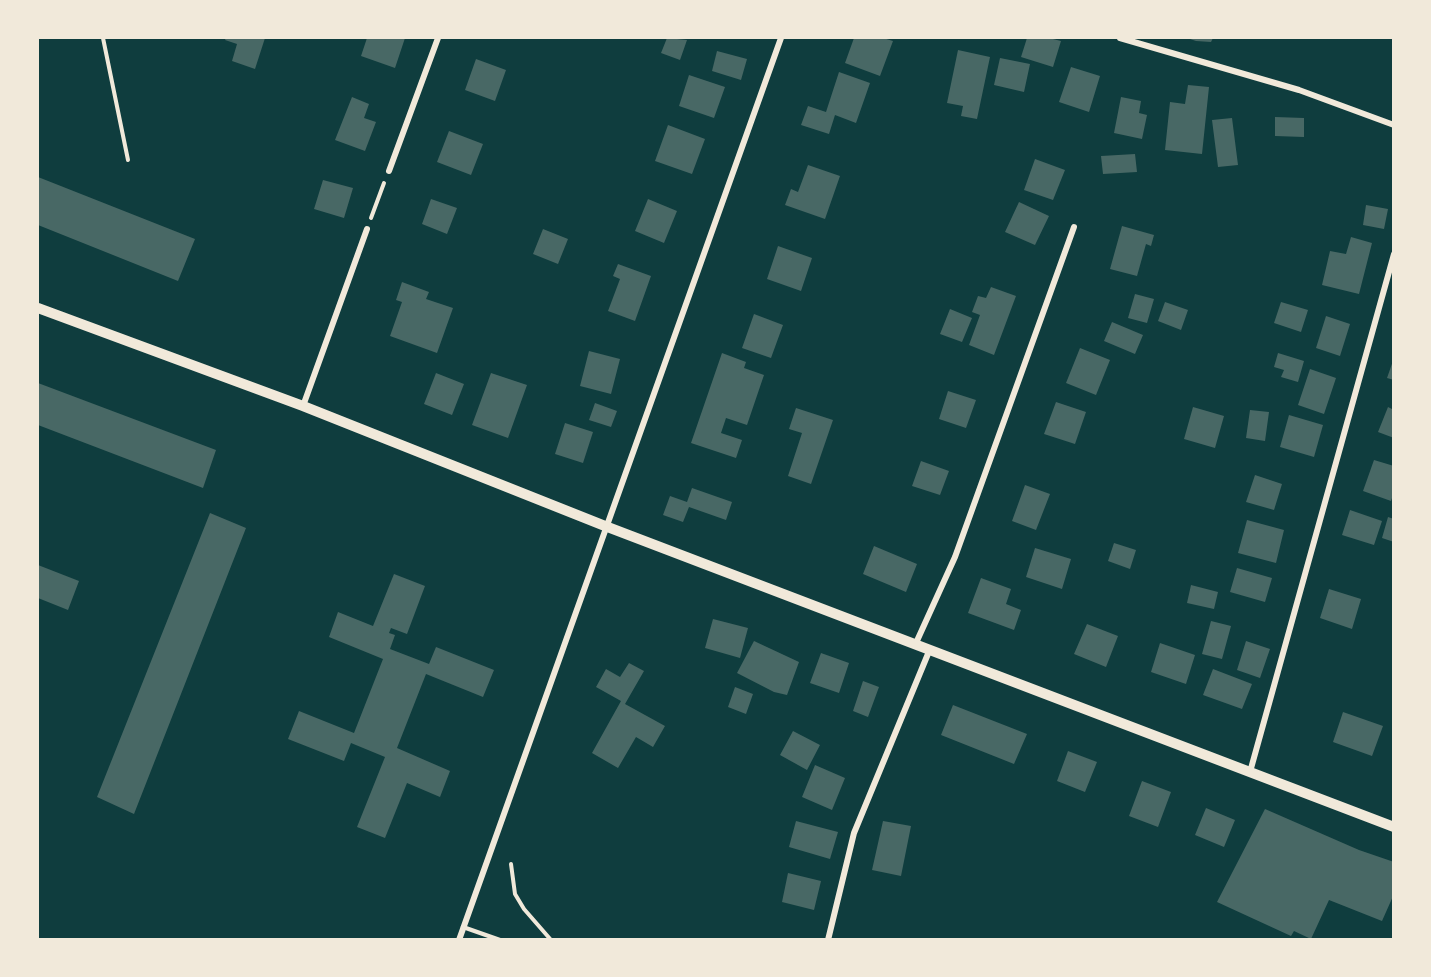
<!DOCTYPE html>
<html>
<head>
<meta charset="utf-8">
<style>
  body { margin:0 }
  #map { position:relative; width:1431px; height:977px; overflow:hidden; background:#0f3d3e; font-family:Mulish,sans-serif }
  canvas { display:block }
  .frame { position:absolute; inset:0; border:39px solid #f1e9da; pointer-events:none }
</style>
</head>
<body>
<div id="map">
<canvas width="1431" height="977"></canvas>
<div class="frame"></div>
</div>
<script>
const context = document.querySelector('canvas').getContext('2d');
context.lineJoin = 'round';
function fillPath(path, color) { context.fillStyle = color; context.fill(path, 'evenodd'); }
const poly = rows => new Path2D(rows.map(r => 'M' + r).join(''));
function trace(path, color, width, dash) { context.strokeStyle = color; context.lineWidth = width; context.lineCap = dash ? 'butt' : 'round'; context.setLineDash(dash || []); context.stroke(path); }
fillPath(poly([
  [226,38,265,38,255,69,232,61,237,44,225,40],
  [367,38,405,38,395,68,361,56],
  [667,38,687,40,680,60,661,53],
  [854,38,883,38,893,41,880,76,845,63],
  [1027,38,1049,38,1061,41,1053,67,1021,57],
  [1187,38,1213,38,1211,42,1196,41],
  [958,50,990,57,977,119,961,116,963,106,947,103],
  [717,51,747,59,741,80,712,71],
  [1000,58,1030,64,1024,92,994,85],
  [476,59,506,70,495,101,465,90],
  [1071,67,1100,76,1089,112,1059,102],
  [839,72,870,83,856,123,835,115,829,134,801,125,808,106,826,112],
  [689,75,725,87,714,118,679,106],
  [1188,85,1209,87,1202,154,1165,150,1170,102,1185,104],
  [352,97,369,104,364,118,376,122,365,151,335,140],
  [1121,97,1141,101,1139,113,1147,115,1142,139,1114,133],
  [1275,117,1304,118,1304,137,1275,136],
  [1232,118,1238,165,1218,167,1212,120],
  [668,125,705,139,692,174,655,161],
  [449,131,483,144,471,175,437,162],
  [1135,154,1137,172,1103,174,1101,156],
  [1035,159,1065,170,1053,200,1024,190],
  [808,165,840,176,825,219,785,205,791,189,798,192],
  [38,177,195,239,178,281,38,225],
  [323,180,353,188,344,218,314,209],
  [431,199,457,208,447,234,422,224],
  [648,199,677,211,664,243,635,231],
  [1019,202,1049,216,1035,245,1005,232],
  [1366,205,1388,209,1384,229,1363,225],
  [1122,226,1154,235,1151,246,1146,244,1137,276,1110,269],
  [543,229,568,239,558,264,533,254],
  [1351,237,1372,243,1359,294,1322,285,1330,251,1346,254],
  [778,246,812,258,801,291,767,279],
  [618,264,651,276,635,321,608,311,620,279,613,276],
  [402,282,429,292,426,299,453,308,437,353,390,336,402,302,396,300],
  [991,287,1016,296,994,355,969,345,980,315,972,312,978,296,986,298],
  [1135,294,1154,299,1147,323,1128,318],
  [1165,302,1188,310,1181,330,1158,321],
  [1281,302,1308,310,1301,332,1274,323],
  [950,309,972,318,962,342,940,334],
  [754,314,783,325,771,358,742,348],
  [1326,316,1350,324,1340,356,1316,348],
  [1112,322,1143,335,1135,354,1104,341],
  [1080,348,1110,360,1096,395,1066,383],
  [589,351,620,359,611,394,580,386],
  [722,353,746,362,744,368,764,375,747,425,726,418,721,433,742,440,736,458,691,443],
  [1278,353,1304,361,1298,382,1281,377,1284,370,1274,367],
  [1394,358,1394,380,1387,378],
  [1310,369,1336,378,1324,414,1298,405],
  [436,373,464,384,452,415,424,404],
  [491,373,527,385,508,438,472,425],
  [38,383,216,450,203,488,38,425],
  [948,391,976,400,966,428,939,419],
  [1056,402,1086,412,1075,444,1044,434],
  [595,403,617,411,611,427,589,420],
  [1193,407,1224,416,1215,448,1184,439],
  [1388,407,1394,410,1394,438,1378,432],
  [796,408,833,420,811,484,788,476,802,433,789,429],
  [1250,410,1269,412,1265,441,1246,438],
  [1289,415,1323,425,1314,457,1280,447],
  [565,423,593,432,583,463,555,454],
  [1374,460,1394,466,1394,492,1391,501,1363,491],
  [921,461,949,471,940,495,912,486],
  [1255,475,1282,484,1274,510,1246,502],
  [1025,485,1050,494,1036,530,1012,521],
  [692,488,732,502,726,520,689,507,683,522,663,515,670,496,687,502],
  [1350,510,1382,521,1374,545,1342,535],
  [210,513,246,528,134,814,97,797],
  [1388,517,1394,519,1394,542,1382,538],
  [1247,520,1284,530,1276,563,1238,553],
  [1114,543,1136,550,1130,569,1108,561],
  [874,546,917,564,906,592,863,574],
  [1035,548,1071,559,1062,589,1026,577],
  [38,565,79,581,68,610,38,598],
  [1237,568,1272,578,1265,602,1230,592],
  [394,574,425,586,407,634,391,628,389,633,395,635,390,649,429,664,436,647,494,670,483,697,426,674,397,748,450,771,440,797,407,783,385,838,357,827,385,757,351,743,344,761,288,739,299,711,354,733,383,659,329,637,338,612,373,626],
  [981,578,1011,589,1006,604,1021,610,1014,630,968,613],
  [1191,585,1218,592,1214,609,1187,603],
  [1329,589,1361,599,1352,629,1320,618],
  [713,619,748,628,740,658,705,648],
  [1211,621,1231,626,1222,659,1202,654],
  [1087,624,1118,636,1106,667,1074,654],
  [754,641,799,662,787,695,774,692,737,673],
  [1246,641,1270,649,1260,678,1237,670],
  [1160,643,1195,655,1186,684,1151,672],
  [821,653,849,663,839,693,810,683],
  [629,663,644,671,625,704,665,726,653,747,636,737,618,768,592,753,621,701,596,687,606,669,620,677],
  [1213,669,1252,684,1242,709,1203,695],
  [863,681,879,687,868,717,853,711],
  [735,687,753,694,746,714,728,707],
  [953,705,1027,734,1014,764,941,735],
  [1343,712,1383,726,1372,756,1333,742],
  [793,731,820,745,807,770,780,755],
  [1068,751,1097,762,1085,792,1057,781],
  [815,765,845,778,832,810,802,797],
  [1142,781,1171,792,1158,827,1129,816],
  [1206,808,1235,820,1224,847,1195,835],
  [1265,809,1359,850,1394,862,1394,894,1382,921,1329,900,1311,939,1294,931,1291,936,1217,902],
  [796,821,838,832,830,859,789,847],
  [883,821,911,826,901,876,872,870],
  [788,873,821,881,814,910,782,902]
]), '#486865');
trace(poly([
  [103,38,128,160],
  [371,218,384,183],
  [511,864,515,894,524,909,551,940]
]), '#f1e9da', 4);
trace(poly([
  [463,927,500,940]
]), '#f1e9da', 4.5);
trace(poly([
  [1120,38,1299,90,1394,125],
  [389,171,438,38],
  [303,406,367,229],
  [916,643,955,557,1074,227],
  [1250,772,1394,254],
  [459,940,781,38],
  [828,940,854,833,930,649]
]), '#f1e9da', 6);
trace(poly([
  [38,308,303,406,605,526,1394,827]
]), '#f1e9da', 10);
</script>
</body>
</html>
